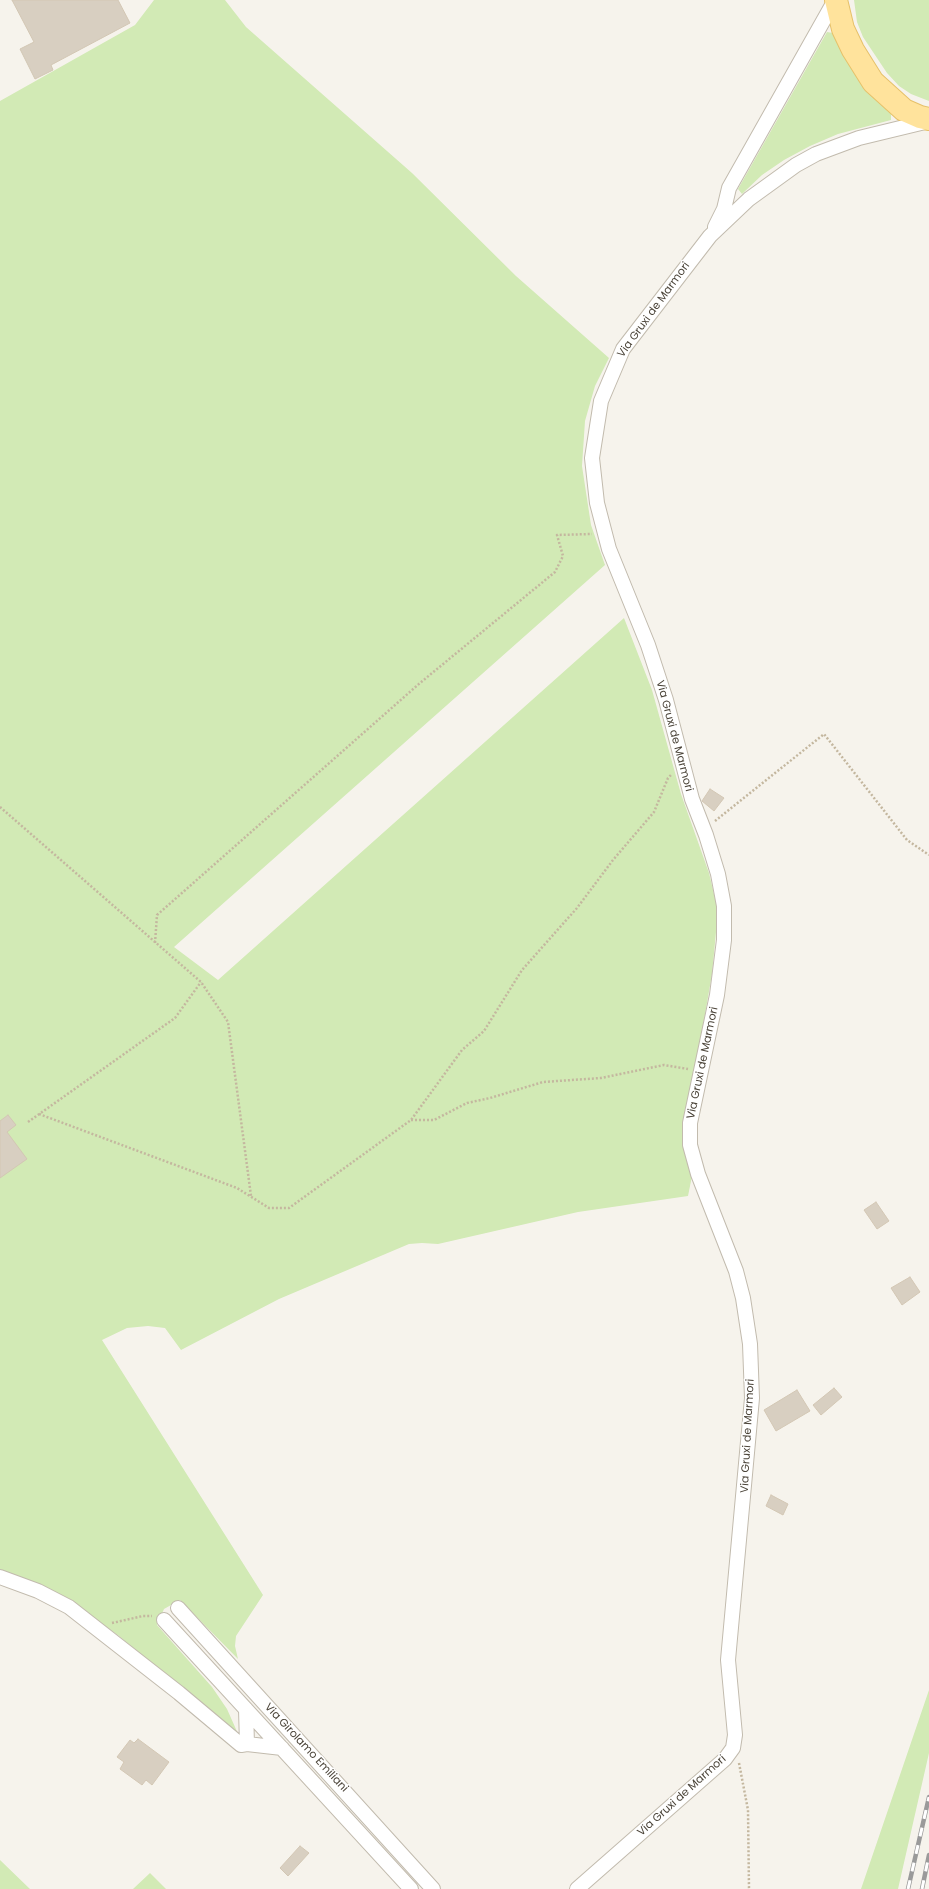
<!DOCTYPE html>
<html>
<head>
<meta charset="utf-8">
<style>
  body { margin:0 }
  canvas { display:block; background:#f6f3ec }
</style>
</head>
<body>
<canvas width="929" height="1889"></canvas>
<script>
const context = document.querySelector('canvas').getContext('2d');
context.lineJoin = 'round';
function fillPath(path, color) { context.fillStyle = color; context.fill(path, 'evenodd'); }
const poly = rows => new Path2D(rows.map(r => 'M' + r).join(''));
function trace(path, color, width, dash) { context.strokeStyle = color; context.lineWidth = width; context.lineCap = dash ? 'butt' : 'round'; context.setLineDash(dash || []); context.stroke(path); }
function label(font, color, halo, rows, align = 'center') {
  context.font = font + ' Poppins,sans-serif'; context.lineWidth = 3; context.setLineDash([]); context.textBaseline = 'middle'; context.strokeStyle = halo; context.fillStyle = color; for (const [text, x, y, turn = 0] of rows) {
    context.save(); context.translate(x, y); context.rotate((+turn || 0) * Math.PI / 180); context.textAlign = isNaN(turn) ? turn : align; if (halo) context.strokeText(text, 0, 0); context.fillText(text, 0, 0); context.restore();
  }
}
fillPath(poly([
  [154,0,225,0,246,27,412,173,516,276,609,358,595,386,585,421,582,466,591,525,605,565,174,947,218,980,624,618,652,690,681,794,709,873,718,911,712,974,692,1089,683,1123,684,1151,692,1176,688,1196,578,1212,438,1244,422,1243,409,1244,279,1299,181,1350,165,1328,148,1326,127,1328,102,1340,263,1595,236,1636,235,1646,238,1659,180,1600,164,1609,157,1625,212,1687,227,1709,239,1736,119,1636,69,1600,0,1572,0,101,135,25],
  [854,0,929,0,929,101,911,94,899,86,887,73,863,37,857,22],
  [827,32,833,33,842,53,861,83,891,114,891,120,838,134,810,146,784,160,762,175,742,194,738,189],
  [929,1690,929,1753,898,1889,861,1889],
  [0,1860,30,1889,0,1889],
  [150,1873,166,1889,133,1889]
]), '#d2eab5');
const building = poly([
  [12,0,118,0,130,23,51,65,53,70,35,79,20,49,34,42,12,0],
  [710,789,724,798,714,811,702,801,710,789],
  [8,1115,16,1125,7,1132,27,1159,0,1178,0,1121,8,1115],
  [876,1202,889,1221,877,1229,864,1210,876,1202],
  [910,1277,920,1292,902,1305,891,1288,910,1277],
  [834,1388,842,1397,821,1415,813,1405,834,1388],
  [797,1390,810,1411,776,1431,764,1410,797,1390],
  [771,1495,788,1504,783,1515,766,1506,771,1495],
  [138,1739,169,1762,152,1785,146,1780,142,1785,120,1769,124,1762,117,1757,130,1740,134,1743,138,1739],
  [300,1846,309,1853,288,1876,280,1868,300,1846]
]);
fillPath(building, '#d8cfc1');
trace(building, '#d3c7b4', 1);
const minor = poly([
  [715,227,724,209,729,188,835,0],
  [0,1577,38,1591,69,1607,179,1693,241,1745,247,1744],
  [178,1608,433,1889],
  [164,1620,411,1889],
  [246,1709,247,1744,282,1748],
  [577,1889,725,1759,733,1748,735,1735,728,1660,752,1398,750,1344,743,1298,736,1271,698,1174,690,1145,690,1123,717,995,724,940,724,906,718,874,706,835,692,799,666,700,648,645,609,549,597,503,592,458,601,401,623,349,710,236,749,199,796,165,816,154,859,138,929,121]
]);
const primary = poly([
  [836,0,843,29,853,50,873,82,904,110,920,117,929,119]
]);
trace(minor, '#c2bbae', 16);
trace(primary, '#e6c16a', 24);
trace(poly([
  [0,807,201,982,228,1022,251,1196],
  [715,821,824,734,907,840,929,855],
  [155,943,157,915,420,683,555,572,563,556,557,535,592,534],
  [39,1114,237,1188,269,1208,289,1208,411,1120,462,1050,484,1031,522,970,577,908,613,860,654,812,668,778,672,774],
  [411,1120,434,1120,467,1103,490,1098,543,1082,601,1078,664,1065,688,1069],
  [28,1122,175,1018,201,982],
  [112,1623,143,1616,152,1616],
  [739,1763,748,1810,749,1889]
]), '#c4b79f', 2.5, [2, 2]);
trace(minor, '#fff', 14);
trace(primary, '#ffe39c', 22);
const rail = poly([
  [908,1889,929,1797],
  [922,1889,929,1855]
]);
trace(rail, '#9a9a9a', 4.5);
trace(rail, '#fff', 3, [9]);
label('11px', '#4b4439', '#fff', [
  ["Via Gruxi de Marmori",654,310,-54],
  ["Via Gruxi de Marmori",674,736,75],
  ["Via Gruxi de Marmori",703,1063,-78],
  ["Via Gruxi de Marmori",748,1436,-87],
  ["Via Girolamo Emiliani",306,1748,47],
  ["Via Gruxi de Marmori",682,1796,-42]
]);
</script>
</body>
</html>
